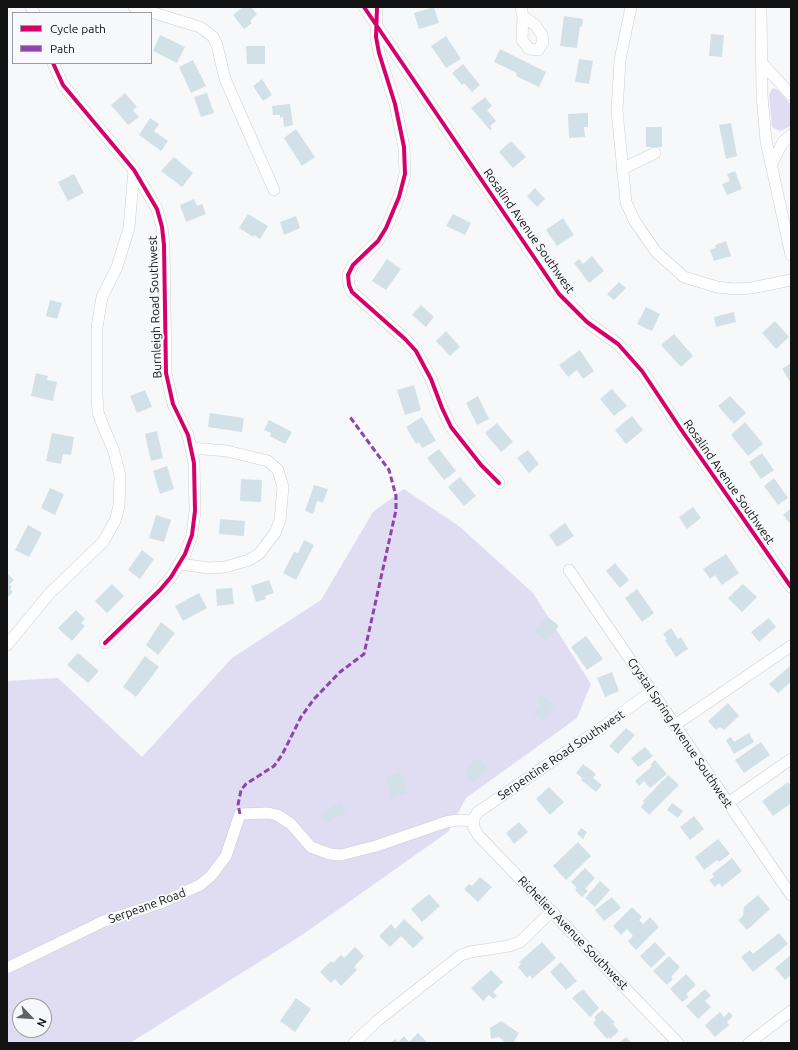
<!DOCTYPE html>
<html>
<head>
<meta charset="utf-8">
<style>
  body { margin:0 }
  #map { position:relative; width:798px; height:1050px; overflow:hidden; background:#f7f8fa; font-family:Ubuntu,sans-serif }
  canvas { display:block }
  .frame { position:absolute; inset:0; border:8px solid #121213; pointer-events:none }
  .legend { position:absolute; left:12px; top:12px; width:140px; height:52px; box-sizing:border-box; background:#f6f8fb; border:1px solid #9b9c9e; margin:0; padding:5px 7px; list-style:none; font-size:12px; color:#121213 }
  .legend li { display:flex; align-items:center; gap:8px; height:20px }
  .legend b { width:20px; border:1px solid #9b9c9e }
  .north { position:absolute; left:12px; top:998px; width:40px; height:40px; box-sizing:border-box; background:#f6f8fb; border:1px solid #9b9c9e; border-radius:50%; rotate:115deg; font-size:11px; font-weight:700; line-height:16px; text-align:center; color:#121213 }
  .north::after { content:''; display:block; margin:auto; width:14px; height:18px; background:#626264; clip-path:polygon(50% 0,100% 100%,50% 72%,0 100%) }
</style>
</head>
<body>
<div id="map">
<canvas width="798" height="1050"></canvas>
<div class="frame"></div>
<ul class="legend">
<li><b style="height:5px;background:#d6006c"></b>Cycle path</li>
<li><b style="height:5px;background:#8e44ad"></b>Path</li>
</ul>
<div class="north">N</div>
</div>
<script>
const context = document.querySelector('canvas').getContext('2d');
context.lineJoin = 'round';
function fillPath(path, color) { context.fillStyle = color; context.fill(path, 'evenodd'); }
const poly = rows => new Path2D(rows.map(r => 'M' + r).join(''));
function trace(path, color, width, dash) { context.strokeStyle = color; context.lineWidth = width; context.lineCap = dash ? 'butt' : 'round'; context.setLineDash(dash || []); context.stroke(path); }
function label(font, color, halo, rows, align = 'center') {
  context.font = font + ' Ubuntu,sans-serif'; context.lineWidth = 4; context.setLineDash([]); context.textBaseline = 'middle'; context.strokeStyle = halo; context.fillStyle = color; for (const [text, x, y, turn = 0] of rows) {
    context.save(); context.translate(x, y); context.rotate((+turn || 0) * Math.PI / 180); context.textAlign = isNaN(turn) ? turn : align; if (halo) context.strokeText(text, 0, 0); context.fillText(text, 0, 0); context.restore();
  }
}
fillPath(poly([
  [773,88,778,90,791,105,791,126,780,131,772,127,769,94],
  [404,489,460,527,533,593,591,684,577,718,466,798,448,832,302,935,130,1043,7,1043,7,681,58,678,142,757,232,658,321,600,373,512],
  [20,1006,44,1006,44,1030,20,1030]
]), '#e0dcf2');
fillPath(poly([
  [243,7,251,7,257,14,250,21,252,23,244,29,233,15],
  [434,7,439,23,419,29,414,13],
  [564,16,583,19,582,27,580,27,577,48,560,46],
  [711,34,724,35,722,57,709,56],
  [160,35,185,47,177,63,153,51],
  [446,36,461,59,446,68,431,46],
  [246,46,265,46,265,64,247,64],
  [500,49,546,72,539,87,516,76,517,73,494,62],
  [579,59,593,61,589,84,575,82],
  [193,60,206,86,191,93,179,67],
  [463,64,480,85,472,92,464,83,462,85,452,73],
  [262,79,272,95,263,101,253,86],
  [125,93,137,107,133,110,139,117,128,125,111,105],
  [207,93,214,113,201,117,194,97],
  [485,97,492,106,487,110,496,121,490,126,492,129,490,130,471,108],
  [290,104,293,125,284,127,283,117,280,118,280,115,273,115,272,106],
  [588,113,588,127,584,127,585,137,569,138,568,114],
  [150,118,159,124,154,131,168,141,161,151,139,135],
  [731,123,737,156,726,159,719,125],
  [646,127,662,127,662,147,646,147],
  [296,129,315,157,302,166,284,138],
  [511,141,526,157,513,168,499,152],
  [174,157,193,173,182,187,161,171],
  [735,171,742,189,727,195,722,184,730,181,727,174],
  [74,174,84,193,68,201,58,182],
  [535,188,545,199,537,207,527,196],
  [194,199,197,206,202,204,206,214,186,222,180,205],
  [248,214,268,226,260,239,254,235,253,237,239,228],
  [453,214,471,223,465,235,446,226],
  [296,216,300,228,284,235,280,222],
  [563,218,574,235,557,246,546,230],
  [726,241,731,256,714,261,710,250,716,248,715,245],
  [592,256,604,271,589,283,574,263,579,259,583,264],
  [387,259,401,269,386,290,372,281],
  [619,282,626,288,614,300,607,294],
  [50,300,62,303,57,319,46,316],
  [421,305,434,317,426,327,412,315],
  [646,307,660,314,652,331,637,324],
  [734,312,736,322,716,327,714,317],
  [775,321,789,337,776,349,762,333],
  [446,331,460,347,450,356,436,341],
  [674,334,693,356,681,367,661,345],
  [580,350,594,371,583,379,577,370,568,377,559,365],
  [791,363,791,383,782,369],
  [36,373,48,376,47,380,57,382,53,401,31,396],
  [414,385,421,410,405,415,397,390],
  [612,389,627,406,614,416,600,399],
  [145,390,152,407,137,413,130,396],
  [478,396,489,419,477,425,466,403],
  [730,396,746,413,734,424,718,406],
  [210,413,244,418,242,432,208,427],
  [632,416,643,430,626,444,615,430],
  [422,417,436,441,422,448,419,442,416,444,406,427],
  [269,420,292,432,285,444,270,436,271,433,264,430],
  [745,422,763,444,748,456,731,435],
  [497,423,513,442,501,452,485,433],
  [157,431,163,458,151,461,145,434],
  [52,433,74,437,71,455,63,454,61,464,46,461],
  [439,449,456,471,444,480,427,458],
  [528,450,539,464,529,473,517,458],
  [762,453,774,470,761,479,749,462],
  [167,466,174,489,160,494,153,471],
  [460,477,476,496,464,506,448,487],
  [774,478,788,498,778,505,764,486],
  [241,479,262,480,261,502,240,501],
  [314,485,328,489,323,503,317,501,313,514,305,511],
  [50,488,64,494,55,515,41,508],
  [693,507,701,518,687,529,679,517],
  [791,508,791,525,783,515],
  [156,515,171,520,164,542,149,538],
  [220,519,245,521,244,536,219,534],
  [565,523,574,536,557,547,549,535],
  [28,525,42,533,29,557,15,550],
  [304,540,314,545,296,580,283,573,294,552,298,553],
  [142,550,154,559,140,579,128,570],
  [726,554,739,573,722,585,715,575,710,579,703,569],
  [615,563,629,580,620,588,606,571],
  [7,573,14,580,8,586,11,585,12,586,10,589,13,592,7,598],
  [269,580,274,593,265,596,266,599,256,602,251,586],
  [112,584,124,596,107,613,95,601],
  [743,584,757,597,742,612,728,598],
  [232,588,234,604,217,606,216,589],
  [637,589,654,613,642,622,625,598],
  [199,593,207,608,183,621,175,606],
  [76,610,85,619,81,623,85,626,72,641,58,628],
  [547,616,559,626,546,641,534,631],
  [769,618,776,627,759,642,751,632],
  [161,622,175,633,158,655,146,645],
  [671,628,678,639,681,637,688,649,676,657,665,640,667,639,663,634],
  [586,636,603,659,587,670,571,647],
  [78,653,99,671,88,683,67,665],
  [145,656,159,667,136,697,123,687],
  [791,665,791,682,778,693,769,684],
  [612,672,619,691,605,697,597,678],
  [541,695,554,705,543,721,534,714,541,705,536,702],
  [728,703,739,716,724,730,720,727,716,730,708,721],
  [626,728,635,735,618,754,609,746],
  [749,733,754,742,734,754,726,740,731,737,734,742],
  [761,742,770,755,744,773,735,760],
  [645,747,653,756,638,767,631,758],
  [477,758,487,767,474,782,464,773],
  [655,760,667,774,650,788,644,781,639,786,635,781,652,766,650,765],
  [583,764,596,774,593,778,602,785,596,792,581,780,582,778,576,773],
  [400,772,408,792,391,799,389,794,391,793,385,778],
  [668,775,679,785,649,815,641,807,644,803,643,801],
  [788,782,791,786,791,806,790,804,773,816,762,801],
  [549,787,564,802,550,815,536,799],
  [341,803,346,813,325,823,321,813],
  [672,803,683,811,678,818,667,810],
  [694,816,704,829,690,840,680,827],
  [519,822,528,832,514,844,506,833],
  [581,828,587,832,583,839,577,834],
  [718,839,730,854,719,862,717,860,704,870,695,857],
  [578,842,591,856,566,880,553,866],
  [732,858,742,871,722,887,719,883,715,887,709,880,714,877,712,874],
  [585,868,595,878,585,889,588,891,582,897,575,890,577,888,571,882],
  [480,877,492,887,478,902,464,889,469,884,472,886],
  [600,881,610,890,595,907,585,898],
  [429,894,440,906,422,922,411,909],
  [758,895,770,909,747,930,738,920,743,916,744,907],
  [612,897,621,908,604,921,595,910],
  [632,907,642,917,639,920,643,924,650,917,659,927,636,950,628,941,633,936,627,929,621,935,613,926],
  [404,919,424,938,413,948,401,936,390,947,379,936,391,924,395,929],
  [779,933,788,944,753,972,741,957,750,950,753,954],
  [542,942,556,958,532,979,530,975,527,978,518,967,521,964,519,962],
  [655,942,666,954,651,968,640,956],
  [355,947,364,956,354,967,357,970,341,986,335,979,331,983,320,972,331,961,333,963,341,955,344,958],
  [791,955,791,975,785,980,775,968],
  [669,956,680,967,671,977,673,979,667,985,653,971],
  [561,962,577,981,566,990,550,972],
  [491,970,503,982,493,992,497,996,493,999,489,995,483,1001,471,988],
  [686,974,696,985,686,994,689,997,682,1002,670,989],
  [583,989,599,1008,590,1017,572,998],
  [705,989,711,996,705,1001,711,1007,698,1019,686,1006],
  [296,998,311,1009,295,1032,280,1021],
  [602,1010,615,1022,613,1024,619,1031,610,1039,609,1037,607,1039,593,1023,596,1020,594,1017],
  [720,1012,724,1017,729,1012,733,1016,727,1022,729,1025,715,1037,705,1025],
  [501,1021,519,1033,513,1043,506,1043,499,1037,491,1039,490,1028],
  [418,1033,428,1043,391,1043,395,1039,398,1042,404,1036,409,1042],
  [626,1037,632,1043,619,1043]
]), '#d2e1e8');
const minor = poly([
  [31,7,34,13],
  [134,7,200,27,213,37,217,45,225,79,274,190],
  [364,7,559,294,587,322,618,344,642,371,680,428,791,587],
  [377,7,376,37,379,53,395,104,404,147,405,174,399,197,386,228,378,241,353,265,348,275,349,285,352,292,405,339,416,351,431,379,442,408,451,427,481,465,499,483],
  [521,7,523,16,522,40,529,49,538,50,543,42,542,35,535,25,523,16],
  [631,7,620,60,617,111,626,202,634,220,656,252,684,277,717,287,734,289,751,288,791,280],
  [761,7,762,95,766,141,791,255],
  [761,62,791,95],
  [53,63,63,85,134,170,157,209,162,227,164,245,166,373,173,404,188,435,194,463,195,511,192,535,185,554,171,577,160,590,105,643],
  [771,165,783,142,791,135],
  [622,169,655,153],
  [180,564,209,568,225,567,249,560,259,554,275,533,280,520,283,487,278,470,268,461,227,451,191,448],
  [569,570,791,895],
  [7,645,49,594,103,542,115,521,119,506,120,475,113,449,103,426,98,412,97,396,97,327,102,297,117,267,129,228,134,170],
  [652,691,604,726,478,812,474,818,473,826,478,835,678,1043],
  [675,725,791,646],
  [728,803,791,759],
  [7,968,104,921,161,903,200,885,211,876,226,856,240,814,268,813,277,815,291,824,311,847,330,854,341,855,376,846,446,822,457,820,473,821],
  [354,1043,377,1021,461,955,470,952,509,946,520,942,552,911],
  [749,1043,791,1011]
]);
trace(minor, '#cdcecf', 12);
trace(minor, '#fefefe', 11);
trace(poly([
  [240,814,238,805,241,790,246,784,274,766,282,755,301,717,314,699,340,672,364,654,396,510,396,496,389,470,350,417]
]), '#8e44ad', 3, [6, 3]);
trace(poly([
  [364,7,559,294,587,322,618,344,642,371,680,428,791,587],
  [377,7,376,37,379,53,395,104,404,147,405,174,399,197,386,228,378,241,353,265,348,275,349,285,352,292,405,339,416,351,431,379,442,408,451,427,481,465,499,483],
  [53,63,63,85,134,170,157,209,162,227,164,245,166,373,173,404,188,435,194,463,195,511,192,535,185,554,171,577,160,590,105,643]
]), '#d6006c', 4);
label('12px', '#121213', '#f6f8fb', [
  ["Rosalind Avenue Southwest",529,231,55],
  ["Burnleigh Road Southwest",155,307,-92],
  ["Rosalind Avenue Southwest",729,482,55],
  ["Crystal Spring Avenue Southwest",680,733,56],
  ["Serpentine Road Southwest",561,755,-34],
  ["Serpeane Road",147,906,-20],
  ["Richelieu Avenue Southwest",573,933,46]
]);
</script>
</body>
</html>
